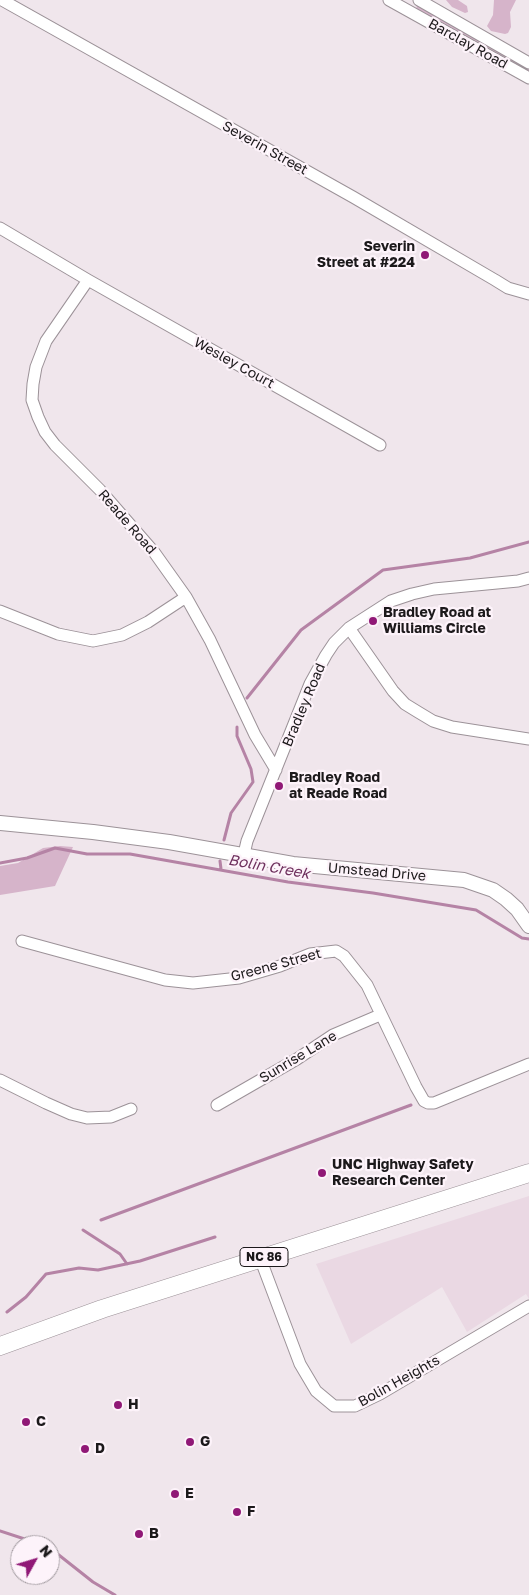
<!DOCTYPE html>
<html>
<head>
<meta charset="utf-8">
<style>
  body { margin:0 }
  #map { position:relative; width:529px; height:1595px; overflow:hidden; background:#f0e6ec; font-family:"Golos Text",sans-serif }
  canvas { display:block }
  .north { position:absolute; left:10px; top:1535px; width:50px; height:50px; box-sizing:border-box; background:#fdf3fa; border:1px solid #a39ca1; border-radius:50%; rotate:51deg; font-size:14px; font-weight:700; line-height:20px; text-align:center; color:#1c191b }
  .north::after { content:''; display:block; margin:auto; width:18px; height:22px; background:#901876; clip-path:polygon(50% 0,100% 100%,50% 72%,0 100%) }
</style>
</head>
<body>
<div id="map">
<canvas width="529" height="1595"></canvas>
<div class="north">N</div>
</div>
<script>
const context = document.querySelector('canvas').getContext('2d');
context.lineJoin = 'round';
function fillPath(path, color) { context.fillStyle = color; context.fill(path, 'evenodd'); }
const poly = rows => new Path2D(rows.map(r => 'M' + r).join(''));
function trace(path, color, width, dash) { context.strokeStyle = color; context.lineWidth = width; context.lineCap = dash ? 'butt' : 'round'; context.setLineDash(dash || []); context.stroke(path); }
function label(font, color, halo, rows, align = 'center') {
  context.font = font + ' "Golos Text",sans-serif'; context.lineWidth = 4.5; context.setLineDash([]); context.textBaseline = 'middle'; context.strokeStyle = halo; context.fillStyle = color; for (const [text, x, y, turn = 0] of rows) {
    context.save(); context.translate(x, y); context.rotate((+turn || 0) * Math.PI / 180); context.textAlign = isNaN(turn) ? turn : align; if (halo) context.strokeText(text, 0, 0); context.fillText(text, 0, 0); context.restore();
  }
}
fillPath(poly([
  [529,1196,529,1299,526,1294,467,1332,442,1287,351,1344,316,1264]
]), '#ead8e3');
fillPath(poly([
  [446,0,458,0,467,6,468,12,465,13,452,7],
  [494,0,516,0,510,12,511,27,508,33,505,34,491,31,487,26,493,15],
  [417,5,529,66,529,74,416,10],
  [60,846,73,847,55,886,0,895,0,866,18,863,43,848]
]), '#d6b4ca');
trace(poly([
  [247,698,301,630,383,570,470,558,529,542],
  [224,840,231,813,253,782,251,769,237,736,237,727],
  [220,861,221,869],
  [0,863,27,858,55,848,87,854,130,854,288,882,373,893,476,910,522,938,529,939],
  [101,1220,411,1105],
  [83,1230,120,1254,127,1264],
  [7,1312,26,1297,46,1274,79,1268,98,1270,140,1261,215,1237],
  [0,1531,43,1545],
  [50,1548,93,1582,115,1595]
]), '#b583a5', 3);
const minor = poly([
  [2,0,353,197,495,280,508,288,529,294],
  [389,0,529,78],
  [419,0,529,63],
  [0,228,88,280,380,445],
  [88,280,46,341,36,367,33,384,32,400,38,417,45,432,55,445,100,490,154,552,186,597,210,640,255,735,276,770],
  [0,611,58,634,93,641,122,635,148,622,186,597],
  [349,628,393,691,405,704,418,712,433,721,452,727,529,739],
  [244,854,247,841,310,684,326,655,334,643,349,628,391,601,412,594,434,589,518,581,529,578],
  [22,941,165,980,193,983,239,978,280,966,310,954,336,951,344,956,367,985,416,1087,424,1101,428,1103,434,1103,529,1064],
  [0,1080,46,1103,71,1114,87,1118,111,1117,131,1109],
  [217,1105,297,1059,333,1035,380,1015],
  [260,1258,300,1364,316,1391,334,1406,355,1406,380,1394,529,1306]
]);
const tertiary = poly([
  [0,823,93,832,169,842,293,864,464,880,493,890,506,899,517,909,529,926]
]);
const primary = poly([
  [0,1346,102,1309,529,1173]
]);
trace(minor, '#9c9298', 13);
trace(tertiary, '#9c9298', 16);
trace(primary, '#9c9298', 19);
trace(minor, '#fff', 11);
trace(tertiary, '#fff', 14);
trace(primary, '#fff', 18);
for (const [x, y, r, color] of [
  [425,255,5,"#901876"],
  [373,621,5,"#901876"],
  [279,786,5,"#901876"],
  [322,1173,5,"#901876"],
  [118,1405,5,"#901876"],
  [26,1422,5,"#901876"],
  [190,1442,5,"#901876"],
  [85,1449,5,"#901876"],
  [175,1494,5,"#901876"],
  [237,1512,5,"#901876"],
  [139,1534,5,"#901876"]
]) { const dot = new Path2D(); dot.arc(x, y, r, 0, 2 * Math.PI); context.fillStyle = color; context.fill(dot); trace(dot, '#fdf3fa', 2); }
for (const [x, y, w] of [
  [264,1257,48]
]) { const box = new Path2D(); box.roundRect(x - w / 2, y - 9.5, w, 19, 4); context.fillStyle = '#fdf3fa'; context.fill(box); trace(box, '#1c191b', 1); }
label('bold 12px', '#1c191b', null, [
  ["NC 86",264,1257]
]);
label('14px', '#1c191b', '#fdf3fa', [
  ["Barclay Road",468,44,29],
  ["Severin Street",265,148,29],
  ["Wesley Court",234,363,29],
  ["Reade Road",127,522,49],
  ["Bradley Road",304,705,-67],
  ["Umstead Drive",377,872,5],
  ["Greene Street",276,965,-15],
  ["Sunrise Lane",298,1057,-31],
  ["Bolin Heights",399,1381,-29]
]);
label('bold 14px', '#1c191b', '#fdf3fa', [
  ["Severin",415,247,"right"],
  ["Street at #224",415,263,"right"],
  ["Bradley Road at",383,613],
  ["Williams Circle",383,629],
  ["Bradley Road",289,778],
  ["at Reade Road",289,794],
  ["UNC Highway Safety",332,1165],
  ["Research Center",332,1181],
  ["H",128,1405],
  ["C",36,1422],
  ["G",200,1442],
  ["D",95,1449],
  ["E",185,1494],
  ["F",247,1512],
  ["B",149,1534]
], 'left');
label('italic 15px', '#6f315e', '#fdf3fa', [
  ["Bolin Creek",269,867,10]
]);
</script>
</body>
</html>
